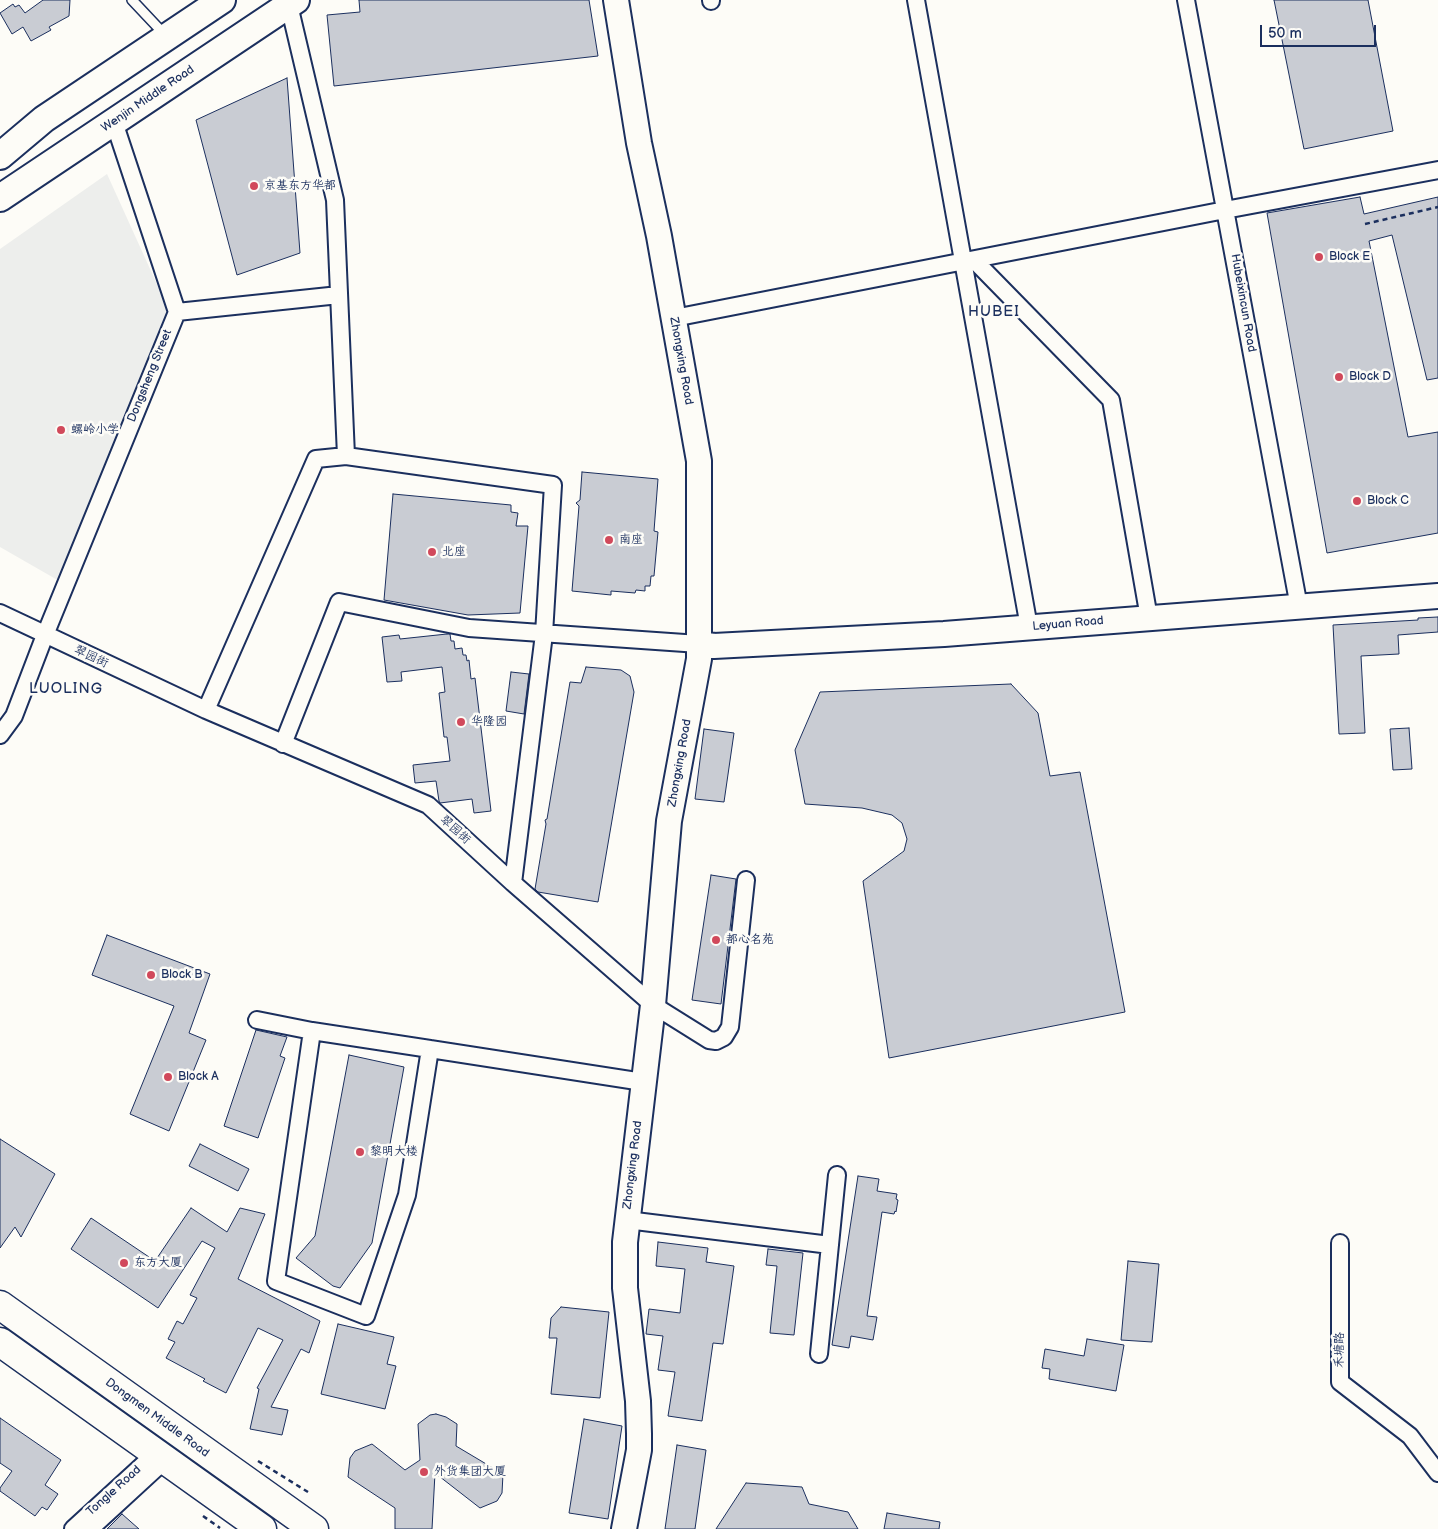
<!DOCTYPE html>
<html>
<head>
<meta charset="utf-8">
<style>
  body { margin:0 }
  #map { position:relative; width:1438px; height:1529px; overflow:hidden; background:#fdfcf7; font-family:"Balsamiq Sans",sans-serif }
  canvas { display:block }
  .scale { position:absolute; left:1260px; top:25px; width:116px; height:22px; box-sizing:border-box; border:2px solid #1b2f5e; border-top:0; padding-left:6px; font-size:15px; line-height:18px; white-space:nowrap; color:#1b2f5e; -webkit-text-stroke:4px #fdfcf7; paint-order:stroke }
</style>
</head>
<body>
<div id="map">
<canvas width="1438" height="1529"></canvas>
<div class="scale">50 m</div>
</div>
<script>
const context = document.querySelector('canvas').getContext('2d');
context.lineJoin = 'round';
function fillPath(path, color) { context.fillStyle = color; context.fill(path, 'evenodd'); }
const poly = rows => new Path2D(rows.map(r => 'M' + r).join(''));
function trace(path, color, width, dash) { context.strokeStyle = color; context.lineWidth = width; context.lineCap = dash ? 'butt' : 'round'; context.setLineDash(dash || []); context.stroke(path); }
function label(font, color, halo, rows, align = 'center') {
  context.font = font + ' "Balsamiq Sans","LXGW WenKai TC",sans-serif'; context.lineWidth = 5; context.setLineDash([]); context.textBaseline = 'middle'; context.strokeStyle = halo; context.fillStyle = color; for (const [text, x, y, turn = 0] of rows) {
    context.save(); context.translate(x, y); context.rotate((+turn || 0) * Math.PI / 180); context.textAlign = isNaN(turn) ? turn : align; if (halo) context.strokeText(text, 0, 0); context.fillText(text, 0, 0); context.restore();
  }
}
fillPath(poly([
  [107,174,170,313,61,582,0,547,0,249]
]), '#edeeec');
const building = poly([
  [43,0,70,0,69,16,49,27,51,30,31,41,23,27,12,34,0,13,13,4,15,7,19,5,25,13,43,0],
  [359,0,589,0,598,56,334,86,327,15,360,12,359,0],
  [1274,0,1368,0,1393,131,1304,149,1274,0],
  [287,78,300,253,237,275,196,120,287,78],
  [1360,197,1364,214,1438,197,1438,378,1427,380,1392,235,1369,241,1408,437,1438,432,1438,533,1327,553,1267,213,1360,197],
  [582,472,658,479,654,531,658,532,654,576,651,576,650,586,645,586,645,591,636,590,635,593,611,591,611,595,572,591,579,506,576,503,580,500,582,472],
  [393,494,511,505,511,512,518,513,516,526,528,526,520,613,468,615,384,600,393,494],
  [1438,617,1438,632,1398,635,1399,654,1361,656,1365,733,1339,734,1333,625,1418,620,1418,618,1438,617],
  [447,634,450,634,451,641,454,641,455,649,462,648,463,655,466,655,467,661,469,660,471,679,475,678,491,811,474,813,472,799,440,803,439,801,436,781,415,783,413,765,450,761,447,737,444,737,439,693,445,692,442,667,401,672,402,681,387,682,382,637,399,635,400,639,447,634],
  [586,667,621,670,630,676,634,692,598,902,538,892,535,889,546,824,545,820,547,819,570,682,581,683,586,667],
  [511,672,529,674,524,714,506,711,511,672],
  [1011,684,1038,713,1050,776,1080,772,1125,1012,889,1058,863,881,904,851,907,839,902,823,892,815,862,808,805,804,795,750,820,692,1011,684],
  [1409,728,1412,769,1393,770,1390,729,1409,728],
  [704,729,734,733,724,802,695,799,704,729],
  [711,875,736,879,721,1004,692,1000,711,875],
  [107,935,210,974,189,1033,206,1040,169,1131,130,1114,174,1006,92,975,107,935],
  [256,1030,287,1037,280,1056,285,1058,258,1138,224,1126,256,1030],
  [349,1055,404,1067,372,1243,340,1288,333,1286,296,1258,315,1236,349,1055],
  [0,1139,55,1174,21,1237,15,1227,0,1248,0,1139],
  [200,1144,249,1169,238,1191,189,1166,200,1144],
  [858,1176,879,1179,877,1191,897,1194,896,1199,898,1200,896,1212,895,1211,894,1214,882,1212,867,1316,877,1317,873,1340,851,1336,849,1348,832,1345,858,1176],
  [191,1208,227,1232,240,1208,265,1214,238,1279,320,1321,309,1353,301,1349,271,1407,288,1410,282,1435,250,1429,259,1389,257,1388,283,1340,258,1328,226,1393,203,1381,205,1379,166,1358,175,1342,168,1339,177,1321,183,1324,197,1298,190,1295,215,1248,202,1241,158,1308,71,1249,91,1218,155,1261,191,1208],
  [658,1242,708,1248,706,1262,734,1266,723,1344,713,1343,702,1421,668,1416,675,1372,658,1370,663,1336,646,1334,649,1309,680,1313,685,1269,656,1266,658,1242],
  [768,1249,803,1253,794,1335,770,1333,777,1266,766,1265,768,1249],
  [1128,1261,1159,1264,1152,1342,1121,1340,1128,1261],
  [561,1307,609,1312,600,1398,551,1394,557,1338,549,1338,551,1318,561,1307],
  [338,1324,394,1337,387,1364,396,1366,385,1409,321,1394,338,1324],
  [1087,1339,1124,1345,1116,1391,1049,1379,1050,1369,1042,1368,1045,1349,1084,1356,1087,1339],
  [436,1414,446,1417,457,1424,456,1446,503,1474,502,1493,497,1501,480,1508,435,1473,432,1529,395,1529,395,1508,348,1477,350,1458,355,1451,372,1444,405,1470,420,1460,418,1424,430,1415,436,1414],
  [0,1418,61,1460,45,1485,58,1494,47,1510,42,1507,35,1516,0,1491,0,1488,12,1471,0,1463,0,1418],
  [584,1419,622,1426,608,1519,569,1513,584,1419],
  [677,1445,706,1450,695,1529,665,1529,677,1445],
  [746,1483,802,1487,809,1504,848,1512,858,1529,716,1529,746,1483],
  [887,1513,940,1522,939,1529,884,1529,887,1513],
  [122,1514,139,1529,107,1529,122,1514]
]);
fillPath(building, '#c9ccd3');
trace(building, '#1b2f5e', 1);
const lane = poly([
  [132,0,165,35]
]);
const street = poly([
  [916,0,1029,627],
  [1186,0,1299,607],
  [711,1,711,0],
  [289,5,335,200,346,456,553,485,544,634,513,883],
  [974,260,1111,400,1149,618],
  [177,312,339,295],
  [674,318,1225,210,1438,170],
  [0,613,206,710,428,805,513,883,653,1005,709,1040,716,1041,724,1037,730,1027,746,880],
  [206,710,316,459,346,456],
  [0,735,14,716,45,635,177,312,114,122],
  [283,744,339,602,469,628,699,644],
  [257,1020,312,1031],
  [430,1049,407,1195,366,1316,276,1281,312,1031,430,1049,643,1082],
  [627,1220,830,1245],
  [1340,1243,1340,1382,1410,1436,1438,1473],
  [819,1354,837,1175],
  [73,1529,155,1454],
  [90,1529,165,1460]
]);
const secondary = poly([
  [616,0,639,143,659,236,699,461,699,659,669,821,653,1005,625,1242,625,1288,638,1401,639,1434,639,1450,624,1529],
  [699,644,714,646,944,634,1438,596]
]);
const primary = poly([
  [0,156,44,119,222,0],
  [0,198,296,0]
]);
const highway = poly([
  [0,1305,314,1529],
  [0,1342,262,1529]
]);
trace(lane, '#1b2f5e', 12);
trace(street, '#1b2f5e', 20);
trace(secondary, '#1b2f5e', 28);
trace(primary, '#1b2f5e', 30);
trace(highway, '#1b2f5e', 31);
trace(poly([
  [1365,224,1438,207],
  [258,1461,308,1492],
  [203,1516,220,1528]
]), '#1b2f5e', 2.5, [5, 4]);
trace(lane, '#fdfcf7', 9);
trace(street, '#fdfcf7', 16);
trace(secondary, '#fdfcf7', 24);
trace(primary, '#fdfcf7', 26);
trace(highway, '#fdfcf7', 28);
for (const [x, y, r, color] of [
  [254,186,5,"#d1495b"],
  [1319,257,5,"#d1495b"],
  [1339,377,5,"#d1495b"],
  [61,430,5,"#d1495b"],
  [1357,501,5,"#d1495b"],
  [609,540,5,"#d1495b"],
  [432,552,5,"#d1495b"],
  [461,722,5,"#d1495b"],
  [716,940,5,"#d1495b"],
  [151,975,5,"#d1495b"],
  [168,1077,5,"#d1495b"],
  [360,1152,5,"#d1495b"],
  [124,1263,5,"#d1495b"],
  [424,1472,5,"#d1495b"]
]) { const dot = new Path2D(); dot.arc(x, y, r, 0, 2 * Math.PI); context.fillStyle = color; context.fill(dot); trace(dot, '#fdfcf7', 2); }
label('12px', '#1b2f5e', '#fdfcf7', [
  ["Wenjin Middle Road",148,99,-34],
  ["Hubeixincun Road",1243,303,80],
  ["Zhongxing Road",681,361,80],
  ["Dongsheng Street",150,376,-68],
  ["Leyuan Road",1068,624,-5],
  ["翠园街",91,657,25],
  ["Zhongxing Road",680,763,-80],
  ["翠园街",455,830,42],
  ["Zhongxing Road",633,1165,-83],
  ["禾塘路",1340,1350,-90],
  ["Dongmen Middle Road",157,1418,36],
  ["Tongle Road",114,1491,-42]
]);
label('12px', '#1b2f5e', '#fdfcf7', [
  ["京基东方华都",264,186],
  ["Block E",1329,257],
  ["Block D",1349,377],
  ["螺岭小学",71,430],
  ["Block C",1367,501],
  ["南座",619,540],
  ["北座",442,552],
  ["华隆园",471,722],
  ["都心名苑",726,940],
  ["Block B",161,975],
  ["Block A",178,1077],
  ["黎明大楼",370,1152],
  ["东方大厦",134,1263],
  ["外货集团大厦",434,1472]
], 'left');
context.letterSpacing = '1px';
label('15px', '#1b2f5e', '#fdfcf7', [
  ["HUBEI",994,312],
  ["LUOLING",66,689]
]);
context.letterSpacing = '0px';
</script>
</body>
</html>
